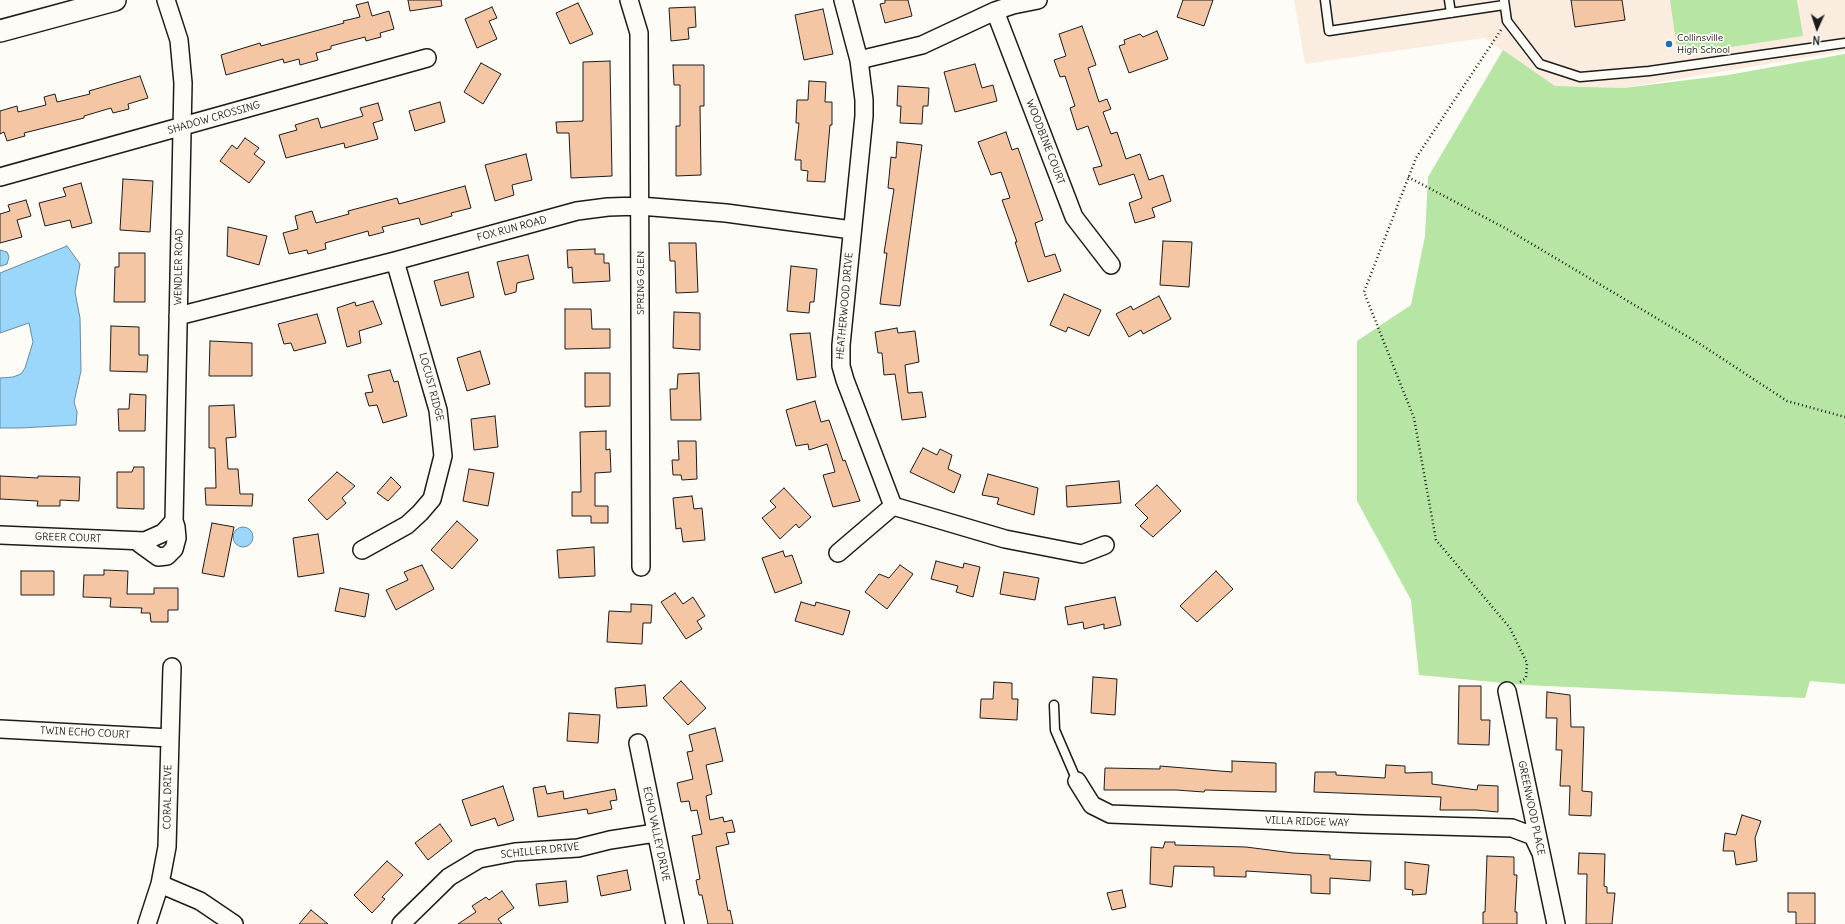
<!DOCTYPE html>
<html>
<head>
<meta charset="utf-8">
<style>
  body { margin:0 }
  #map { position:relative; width:1845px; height:924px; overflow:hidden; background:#fdfcf7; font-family:Delius,sans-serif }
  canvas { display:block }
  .north { position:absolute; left:1797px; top:8px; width:40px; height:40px; -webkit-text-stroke:3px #fdfcf7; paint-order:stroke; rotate:183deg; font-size:11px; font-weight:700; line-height:16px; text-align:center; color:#1c1c1c }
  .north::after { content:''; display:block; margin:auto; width:14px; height:18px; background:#1c1c1c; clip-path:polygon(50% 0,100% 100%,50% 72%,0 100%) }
</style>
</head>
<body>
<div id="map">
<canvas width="1845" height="924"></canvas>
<div class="north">N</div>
</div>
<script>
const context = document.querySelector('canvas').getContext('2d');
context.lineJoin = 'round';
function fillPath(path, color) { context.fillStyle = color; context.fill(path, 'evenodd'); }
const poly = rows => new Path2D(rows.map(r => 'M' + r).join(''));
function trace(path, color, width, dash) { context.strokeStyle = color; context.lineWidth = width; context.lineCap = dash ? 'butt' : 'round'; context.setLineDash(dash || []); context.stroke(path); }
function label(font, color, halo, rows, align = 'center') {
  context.font = font + ' Delius,sans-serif'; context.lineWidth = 3.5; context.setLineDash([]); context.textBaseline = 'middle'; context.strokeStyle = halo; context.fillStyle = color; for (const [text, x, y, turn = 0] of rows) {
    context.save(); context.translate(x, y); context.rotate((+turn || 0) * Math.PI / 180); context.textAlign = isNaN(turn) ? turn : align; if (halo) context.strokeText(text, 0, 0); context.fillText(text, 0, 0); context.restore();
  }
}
fillPath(poly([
  [1294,0,1845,0,1845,51,1624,88,1555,86,1484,38,1305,64]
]), '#faecde');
fillPath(poly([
  [1670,0,1797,0,1803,36,1678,55],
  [1503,50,1555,86,1624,88,1728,75,1845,54,1845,684,1810,681,1805,698,1526,685,1419,675,1411,600,1357,501,1357,341,1411,305,1425,236,1428,177]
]), '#b6e5a4');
const water = poly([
  [67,246,80,264,75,292,80,318,81,371,74,402,77,412,76,425,20,428,0,428,0,378,13,377,21,374,25,368,33,342,29,323,0,333,0,273,67,246],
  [0,250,7,252,9,257,7,264,1,266,0,266,0,250],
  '233 537a10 10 0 1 1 20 0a10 10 0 1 1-20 0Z'
]);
fillPath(water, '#9bd6fb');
trace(water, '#688ca2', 1);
const building = poly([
  [408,0,441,0,442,6,410,11,408,0],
  [885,0,908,0,912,16,885,23,880,4,885,3,885,0],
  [1183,0,1213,0,1204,26,1177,17,1183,0],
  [1571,0,1622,0,1625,20,1575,27,1571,0],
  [368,2,372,16,389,11,394,29,380,33,381,37,366,41,365,37,331,46,331,49,316,53,318,60,300,65,299,59,284,63,283,59,226,75,221,55,260,43,261,46,344,23,343,21,360,17,356,5,368,2],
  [578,3,593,34,570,44,556,13,578,3],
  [492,7,497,18,489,21,497,39,477,48,465,19,492,7],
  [695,7,696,27,688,28,689,39,671,41,669,8,695,7],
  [823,9,833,54,804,60,795,15,823,9],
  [1082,26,1096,65,1088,68,1099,102,1107,99,1111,109,1103,112,1111,134,1117,132,1126,159,1140,154,1149,180,1163,175,1171,201,1152,208,1155,217,1135,223,1129,203,1142,198,1134,174,1099,185,1093,168,1102,166,1088,126,1077,130,1070,108,1075,106,1065,76,1060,77,1054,60,1066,56,1059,34,1082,26],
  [1157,31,1168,59,1129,73,1119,46,1125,44,1124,40,1140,34,1143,37,1157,31],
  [610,61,612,176,571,178,569,133,557,133,556,122,583,121,583,62,610,61],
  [481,63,501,74,483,104,464,92,481,63],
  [975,64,982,88,993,85,997,101,955,112,944,72,975,64],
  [673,65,704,65,704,106,700,106,701,175,676,176,676,126,680,126,680,85,674,85,673,65],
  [140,76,148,98,128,104,129,109,113,113,111,108,84,116,84,118,24,133,25,136,7,141,4,132,0,134,0,111,17,106,18,112,46,105,44,97,55,94,57,102,90,94,89,91,140,76],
  [809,81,826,82,825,102,832,102,832,125,830,125,825,182,807,181,808,171,801,170,801,160,795,160,799,123,796,123,797,100,808,100,809,81],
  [898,86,929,88,928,106,923,106,922,124,900,123,901,106,897,106,898,86],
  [440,102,445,122,415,131,409,111,440,102],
  [378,103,383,120,373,123,378,139,345,148,344,143,286,158,279,135,297,130,295,125,318,118,321,128,363,116,360,108,378,103],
  [1006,132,1012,150,1018,148,1043,220,1035,223,1045,257,1055,254,1061,271,1028,282,1015,242,1017,242,1002,200,1010,198,1001,172,991,175,978,142,1006,132],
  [245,138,259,148,254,154,265,162,249,183,220,161,232,145,237,149,245,138],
  [897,142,922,145,900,306,880,304,887,253,884,253,894,189,888,188,891,157,896,158,897,142],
  [526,154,532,180,512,185,514,195,495,201,485,165,526,154],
  [123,179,153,181,150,232,120,230,123,179],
  [81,183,92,223,72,228,70,220,45,226,39,203,66,196,63,188,81,183],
  [465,186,471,208,451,213,452,216,421,225,419,218,382,227,384,232,369,236,368,231,325,243,326,249,308,254,307,250,289,254,283,233,298,229,295,216,312,211,316,223,349,214,348,211,397,198,399,204,465,186],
  [26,200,31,216,17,220,22,237,0,243,0,214,10,211,8,205,26,200],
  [228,227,267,236,259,265,227,256,228,227],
  [1163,241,1192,242,1189,287,1160,285,1163,241],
  [669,243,696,243,698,292,676,293,675,261,670,261,669,243],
  [595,249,595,254,604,254,604,263,609,263,610,281,573,283,572,267,568,268,567,250,595,249],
  [119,253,145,253,145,302,114,302,115,267,119,267,119,253],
  [528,255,534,279,517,283,516,292,505,295,497,262,528,255],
  [791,266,817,269,814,302,810,302,809,313,787,311,791,266],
  [468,272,474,297,441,306,434,281,468,272],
  [1064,294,1101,310,1089,336,1068,327,1066,332,1050,325,1064,294],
  [1159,296,1171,319,1143,334,1141,330,1129,337,1116,314,1131,306,1133,310,1159,296],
  [373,301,382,324,359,331,361,343,347,347,337,308,355,302,356,306,373,301],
  [565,309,591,309,592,329,610,329,610,348,565,349,565,309],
  [674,312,700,313,700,350,673,348,674,312],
  [317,314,326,343,294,351,291,343,284,344,278,324,317,314],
  [111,326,139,327,139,355,148,355,147,372,110,371,111,326],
  [897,328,898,333,915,331,919,362,905,365,908,393,922,392,926,417,902,420,895,374,884,375,882,353,878,353,875,332,897,328],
  [810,333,816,377,797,380,790,334,810,333],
  [210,341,252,343,252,376,209,376,210,341],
  [480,351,490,384,467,391,457,358,480,351],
  [390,370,394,382,398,381,407,416,383,423,377,405,369,406,365,393,373,392,368,375,390,370],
  [585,373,610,373,610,406,585,407,585,373],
  [699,373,701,420,671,420,670,389,677,389,678,374,699,373],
  [130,394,146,395,145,431,119,431,118,409,129,409,130,394],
  [815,401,821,422,829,420,843,461,845,460,860,501,833,507,823,475,835,472,827,444,809,450,808,444,796,446,786,410,815,401],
  [234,405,236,437,226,438,228,469,238,469,240,494,253,494,252,506,206,505,205,488,216,488,215,448,209,448,209,406,234,405],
  [495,416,498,447,474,450,471,419,495,416],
  [606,431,606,450,610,449,611,472,595,473,595,506,608,506,608,523,591,523,591,516,572,516,572,492,581,492,580,432,606,431],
  [678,441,696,441,697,479,682,480,681,475,673,475,672,460,679,460,678,441],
  [923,448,937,455,940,449,952,455,948,469,961,475,954,493,910,472,923,448],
  [134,467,144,467,144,509,117,508,117,472,132,472,134,467],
  [469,469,494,473,488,506,463,501,469,469],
  [337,472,355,486,342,498,346,503,327,520,308,500,337,472],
  [988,474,1038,488,1034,515,997,504,999,498,982,495,988,474],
  [0,476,38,478,38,476,80,477,79,501,60,500,60,506,37,506,38,501,0,499,0,476],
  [391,477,401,487,388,501,377,493,391,477],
  [1119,481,1121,503,1067,507,1066,486,1119,481],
  [1157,485,1181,511,1153,537,1140,526,1148,518,1135,505,1157,485],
  [784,488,811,517,799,528,796,524,780,539,762,518,776,507,770,501,784,488],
  [692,496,694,509,702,508,705,540,683,542,681,528,676,529,673,498,692,496],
  [457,521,478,540,452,569,431,550,457,521],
  [212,523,234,527,224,577,202,573,212,523],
  [318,534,324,573,298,577,293,538,318,534],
  [594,547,595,576,559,578,557,550,594,547],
  [783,551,785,557,792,555,802,583,775,593,762,558,783,551],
  [936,561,963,568,964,563,980,567,973,597,956,592,958,586,931,579,936,561],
  [422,565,434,589,396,610,386,590,408,580,404,572,422,565],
  [900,565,913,574,887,609,865,592,879,574,889,578,900,565],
  [104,570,128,571,127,594,154,594,154,588,178,588,178,610,168,610,168,622,151,622,150,613,141,613,142,608,110,607,111,598,83,597,84,575,104,575,104,570],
  [21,571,54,571,54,595,21,595,21,571],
  [1216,571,1233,589,1197,622,1180,606,1216,571],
  [1004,572,1039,578,1035,600,1000,594,1004,572],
  [340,588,369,594,365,617,335,611,340,588],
  [675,593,683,604,693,597,705,616,697,621,702,629,686,639,661,602,675,593],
  [1115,597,1121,625,1104,629,1104,624,1084,629,1083,622,1068,625,1065,607,1115,597],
  [801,602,815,606,816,602,850,611,843,635,795,621,801,602],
  [631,604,652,605,651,623,643,623,642,644,607,642,609,611,631,612,631,604],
  [1093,677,1117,679,1115,715,1091,713,1093,677],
  [681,681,706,708,688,725,663,698,681,681],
  [994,682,1012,683,1012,699,1018,699,1017,720,980,718,981,699,993,699,994,682],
  [645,685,647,706,617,708,615,688,645,685],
  [1459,686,1481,686,1481,720,1490,720,1489,745,1458,744,1459,686],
  [1547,692,1570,695,1571,727,1584,727,1582,791,1592,792,1591,816,1569,815,1570,786,1560,786,1562,750,1556,750,1557,718,1546,718,1547,692],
  [569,713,600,715,598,743,567,741,569,713],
  [715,728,723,761,706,765,712,794,706,796,710,820,723,817,724,822,732,820,735,832,726,833,729,844,716,847,728,911,730,910,733,924,708,924,702,895,699,895,696,880,700,879,692,836,702,834,697,810,691,811,689,801,681,802,677,783,693,779,687,752,693,751,689,735,715,728],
  [1232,761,1276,763,1276,792,1205,790,1204,792,1176,790,1104,790,1105,768,1160,769,1160,766,1232,772,1232,761],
  [1386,765,1405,766,1405,773,1432,772,1432,784,1477,790,1478,785,1498,786,1498,812,1476,810,1440,810,1441,797,1314,792,1315,772,1336,772,1336,775,1385,778,1386,765],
  [503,786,514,820,498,826,495,818,471,826,462,800,503,786],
  [545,786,547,794,563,791,564,799,615,789,617,800,610,801,612,809,588,814,587,809,538,817,533,788,545,786],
  [1742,815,1761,821,1755,838,1757,861,1736,865,1734,851,1723,851,1725,833,1736,835,1742,815],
  [440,824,452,841,428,860,415,843,440,824],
  [1165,842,1175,842,1175,845,1246,847,1293,853,1330,855,1330,859,1371,861,1370,881,1330,878,1330,894,1311,893,1311,875,1246,871,1246,877,1214,876,1214,867,1174,866,1172,887,1150,884,1151,847,1163,848,1165,842],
  [1579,853,1605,854,1604,886,1607,887,1607,893,1615,893,1612,924,1586,924,1587,874,1578,874,1579,853],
  [1487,856,1514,857,1514,875,1517,875,1515,912,1517,912,1517,924,1483,924,1483,912,1485,912,1487,856],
  [387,861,403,875,382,897,385,899,372,913,354,895,387,861],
  [1405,862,1429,865,1426,894,1412,895,1413,890,1405,889,1405,862],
  [627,870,631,890,601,896,597,876,627,870],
  [566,881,568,902,539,906,536,884,566,881],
  [1122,890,1126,907,1112,910,1107,893,1122,890],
  [502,891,514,908,498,919,502,924,458,924,476,912,472,906,486,897,489,900,502,891],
  [1788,893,1815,893,1815,924,1796,924,1796,912,1788,912,1788,893],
  [311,910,328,924,299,924,311,910]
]);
fillPath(building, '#f4c6a4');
trace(building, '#1c1c1c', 1);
const service = poly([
  [1325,0,1329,31,1504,5],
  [1449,0,1451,13],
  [1504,0,1507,21,1540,64,1580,77,1649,71,1845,43],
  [1054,705,1055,730,1077,781]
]);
const minor = poly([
  [629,0,639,33,641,567],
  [843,0,859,60,864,100,864,116,841,345,841,366,845,380,893,506,1005,539,1082,554,1105,545],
  [995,11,1074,217,1111,265],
  [859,60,922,45,995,11,1013,5,1038,0],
  [0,177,427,58],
  [178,316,395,261,577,211,608,207,640,206,726,213,852,230],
  [0,535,145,541,163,533,174,521,183,83,179,40,166,0],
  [136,541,158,557,167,556,174,549,177,538,176,527,174,521],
  [362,550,407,525,420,513,432,499,443,456,438,410,395,261],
  [838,553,893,506],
  [1507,691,1556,924],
  [0,729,170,738],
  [638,743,675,924],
  [1077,781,1092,805,1110,814,1364,824,1512,828,1533,836,1540,851],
  [160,884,200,901,234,924],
  [147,924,160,884,167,847,172,667],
  [401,924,449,877,479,859,515,852,578,848,610,840,655,833]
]);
const tertiary = poly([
  [0,31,115,0]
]);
trace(service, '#1c1c1c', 11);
trace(minor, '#1c1c1c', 20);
trace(tertiary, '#1c1c1c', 24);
trace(poly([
  [1501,30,1416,158,1364,292,1414,418,1436,540,1510,628,1527,663,1526,678,1519,683],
  [1408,177,1505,228,1700,344,1787,401,1845,417]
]), '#1c1c1c', 2.5, [1, 3]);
trace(service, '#fdfcf7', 8);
trace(minor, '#fdfcf7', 17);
trace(tertiary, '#fdfcf7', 21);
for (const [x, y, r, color] of [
  [1669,44,4,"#1f6fb2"]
]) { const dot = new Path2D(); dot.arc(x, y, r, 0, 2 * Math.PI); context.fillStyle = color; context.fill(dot); trace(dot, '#fdfcf7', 1.5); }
label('10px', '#1c1c1c', '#fdfcf7', [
  ["Collinsville",1677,38],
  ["High School",1677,50]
], 'left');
label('10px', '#1c1c1c', '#fdfcf7', [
  ["SHADOW CROSSING",214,118,-16],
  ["WOODBINE COURT",1045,142,69],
  ["FOX RUN ROAD",512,229,-15],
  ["WENDLER ROAD",179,267,-89],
  ["SPRING GLEN",641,283,-90],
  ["HEATHERWOOD DRIVE",845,306,-85],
  ["LOCUST RIDGE",431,387,75],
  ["GREER COURT",68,538,2],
  ["TWIN ECHO COURT",85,733,3],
  ["CORAL DRIVE",168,797,-89],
  ["GREENWOOD PLACE",1531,808,78],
  ["VILLA RIDGE WAY",1307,822,2],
  ["ECHO VALLEY DRIVE",656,834,78],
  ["SCHILLER DRIVE",540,851,-6]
]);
</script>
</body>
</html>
